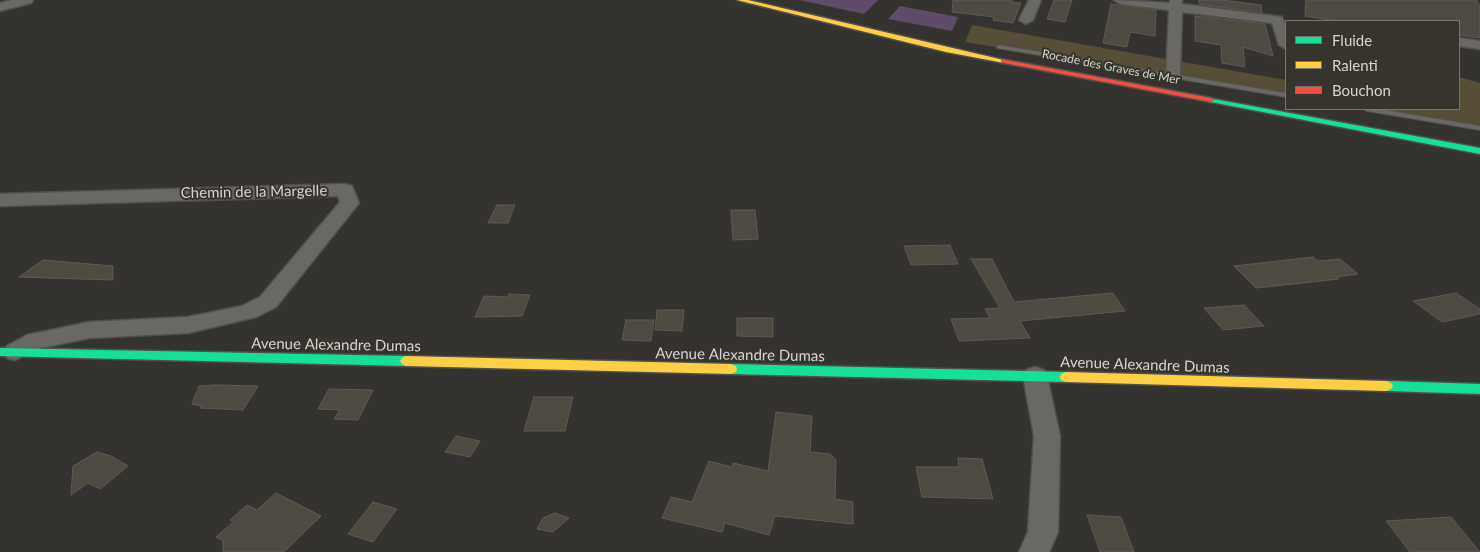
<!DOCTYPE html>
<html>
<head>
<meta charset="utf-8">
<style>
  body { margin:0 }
  #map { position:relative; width:1480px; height:552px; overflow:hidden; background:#35332f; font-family:Lato,sans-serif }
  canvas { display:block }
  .legend { position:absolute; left:1285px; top:20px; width:175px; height:90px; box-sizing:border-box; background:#37342d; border:1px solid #76746e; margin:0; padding:6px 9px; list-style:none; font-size:15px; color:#d5d3cf }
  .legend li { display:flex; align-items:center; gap:10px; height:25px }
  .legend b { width:25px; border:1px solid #76746e }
</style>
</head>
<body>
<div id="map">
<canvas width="1480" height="552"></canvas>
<ul class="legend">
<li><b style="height:6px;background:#16e098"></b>Fluide</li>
<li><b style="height:6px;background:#ffcf43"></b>Ralenti</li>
<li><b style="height:6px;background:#f24e42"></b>Bouchon</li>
</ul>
</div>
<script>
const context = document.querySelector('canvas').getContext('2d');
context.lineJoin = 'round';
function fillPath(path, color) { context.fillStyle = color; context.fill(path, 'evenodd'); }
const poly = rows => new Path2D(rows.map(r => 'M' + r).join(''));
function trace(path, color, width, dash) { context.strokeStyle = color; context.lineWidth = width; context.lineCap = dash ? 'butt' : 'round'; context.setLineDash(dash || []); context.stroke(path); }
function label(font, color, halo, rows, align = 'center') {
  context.font = font + ' Lato,sans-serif'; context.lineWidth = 4; context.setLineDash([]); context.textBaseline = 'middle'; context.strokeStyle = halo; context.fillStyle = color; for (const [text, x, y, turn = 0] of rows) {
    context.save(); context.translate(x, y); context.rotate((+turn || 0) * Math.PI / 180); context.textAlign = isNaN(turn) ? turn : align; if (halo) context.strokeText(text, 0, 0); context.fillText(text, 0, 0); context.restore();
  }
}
fillPath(poly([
  [972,25,1286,80,1286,96,965,42],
  [1459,77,1480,83,1480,129,1362,109,1459,109]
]), '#564e39');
fillPath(poly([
  [799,0,878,0,864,14],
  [900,6,958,17,952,31,888,19]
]), '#5e4c68');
const building = poly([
  [953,0,1012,0,1011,2,1021,3,1013,23,993,20,994,17,952,12,953,0],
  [1054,0,1072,0,1065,22,1047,19,1054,0],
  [1199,0,1221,0,1261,5,1262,13,1199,4,1199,0],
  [1306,0,1476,0,1480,6,1480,38,1459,35,1459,21,1336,21,1305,16,1306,0],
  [1111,4,1156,10,1155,36,1130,32,1127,47,1103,43,1111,4],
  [1195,16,1265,24,1273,56,1243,47,1245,67,1222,63,1221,45,1195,41,1195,16],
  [497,205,515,205,508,223,488,223,497,205],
  [731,210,755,210,758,239,733,240,731,210],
  [950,245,958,264,911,265,904,246,950,245],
  [1313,257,1318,261,1340,259,1358,274,1336,277,1339,279,1256,288,1234,266,1313,257],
  [971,259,992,259,1014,302,1113,293,1125,311,1020,321,1030,338,959,341,951,319,990,318,985,309,1000,308,971,259],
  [43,260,113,266,113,280,19,277,43,260],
  [1456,293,1480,309,1480,314,1442,322,1413,301,1456,293],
  [509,294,530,295,522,316,475,317,484,296,508,297,509,294],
  [1244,305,1264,326,1223,330,1204,308,1244,305],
  [657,310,684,310,682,331,655,330,657,310],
  [737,318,773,318,773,337,737,336,737,318],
  [626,320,654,320,651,341,622,340,626,320],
  [216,385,258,386,243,410,200,408,202,406,192,404,199,386,216,385],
  [329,389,373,390,358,420,334,419,340,410,318,409,329,389],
  [534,397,573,397,565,431,524,431,534,397],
  [776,412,812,416,810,452,830,454,836,460,835,499,853,502,853,524,775,516,769,535,725,523,722,532,662,518,671,497,692,502,709,461,732,467,733,463,768,471,776,412],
  [456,436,480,441,470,457,445,452,456,436],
  [97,452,111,456,128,466,100,489,88,483,71,495,73,466,97,452],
  [958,458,982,459,993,499,922,497,916,467,959,467,958,458],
  [276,493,321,516,284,552,223,552,223,541,216,537,233,522,230,520,247,505,257,510,276,493],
  [373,502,397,509,373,542,348,534,373,502],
  [555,513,569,518,553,532,537,529,543,518,555,513],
  [1087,515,1121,517,1134,552,1100,552,1087,515],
  [1451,517,1480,552,1410,552,1386,521,1451,517]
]);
fillPath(building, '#4d4a41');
trace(building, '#5c5a57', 1);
const lane = poly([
  [999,45,1286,93,1286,97,997,48,997,46,999,45],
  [1363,109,1379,109,1480,126,1480,130,1367,111,1363,109]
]);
const street = poly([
  [12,0,33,0,31,3,0,11,0,3,12,0],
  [1029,0,1041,0,1033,20,1026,24,1019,20,1029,0],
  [1114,0,1170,3,1170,0,1182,0,1182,4,1282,17,1286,27,1286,49,1279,45,1272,23,1182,12,1180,75,1178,78,1168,78,1166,75,1169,10,1120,4,1114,0],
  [1459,38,1480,41,1480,49,1459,46,1459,38],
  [345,184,352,186,359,203,276,307,256,317,188,333,89,338,41,348,15,360,7,358,3,352,7,346,27,335,89,322,188,317,242,306,260,297,340,202,338,196,0,206,0,194,345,184],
  [1035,367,1044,370,1047,376,1060,436,1058,532,1049,552,1019,552,1028,532,1034,436,1023,376,1026,370,1035,367]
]);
const fast = poly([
  [1208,98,1480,148,1480,154,1211,102,1207,100,1208,98],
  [0,348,406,356,410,358,412,361,410,364,406,366,0,356,0,348],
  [731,364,1066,372,1071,374,1072,377,1071,380,1066,382,731,374,726,372,725,369,726,366,731,364],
  [1386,381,1480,384,1480,394,1386,391,1381,389,1379,386,1381,383,1386,381]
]);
const slow = poly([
  [737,0,748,0,1008,61,1004,63,946,52,737,0],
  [406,356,731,364,736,366,737,369,736,372,731,374,406,366,402,364,400,361,402,358,406,356],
  [1066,372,1386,381,1391,383,1393,386,1391,389,1386,391,1066,382,1061,380,1060,377,1061,374,1066,372]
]);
const jam = poly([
  [1001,59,1211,98,1215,100,1211,102,1004,63,1001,63,1001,59]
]);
trace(lane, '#51504c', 2);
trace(street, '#51504c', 3);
trace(fast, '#51504c', 3);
trace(slow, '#51504c', 3);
trace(jam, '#51504c', 3);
fillPath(lane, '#696865');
fillPath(street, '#696865');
fillPath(fast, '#16e098');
fillPath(slow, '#ffcf43');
fillPath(jam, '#f24e42');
label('12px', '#d5d3cf', '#37342d', [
  ["Rocade des Graves de Mer",1111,67,11]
]);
label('15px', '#d5d3cf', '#37342d', [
  ["Chemin de la Margelle",254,192,-1],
  ["Avenue Alexandre Dumas",336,345,1],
  ["Avenue Alexandre Dumas",740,355,1],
  ["Avenue Alexandre Dumas",1145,365,2]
]);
</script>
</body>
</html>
